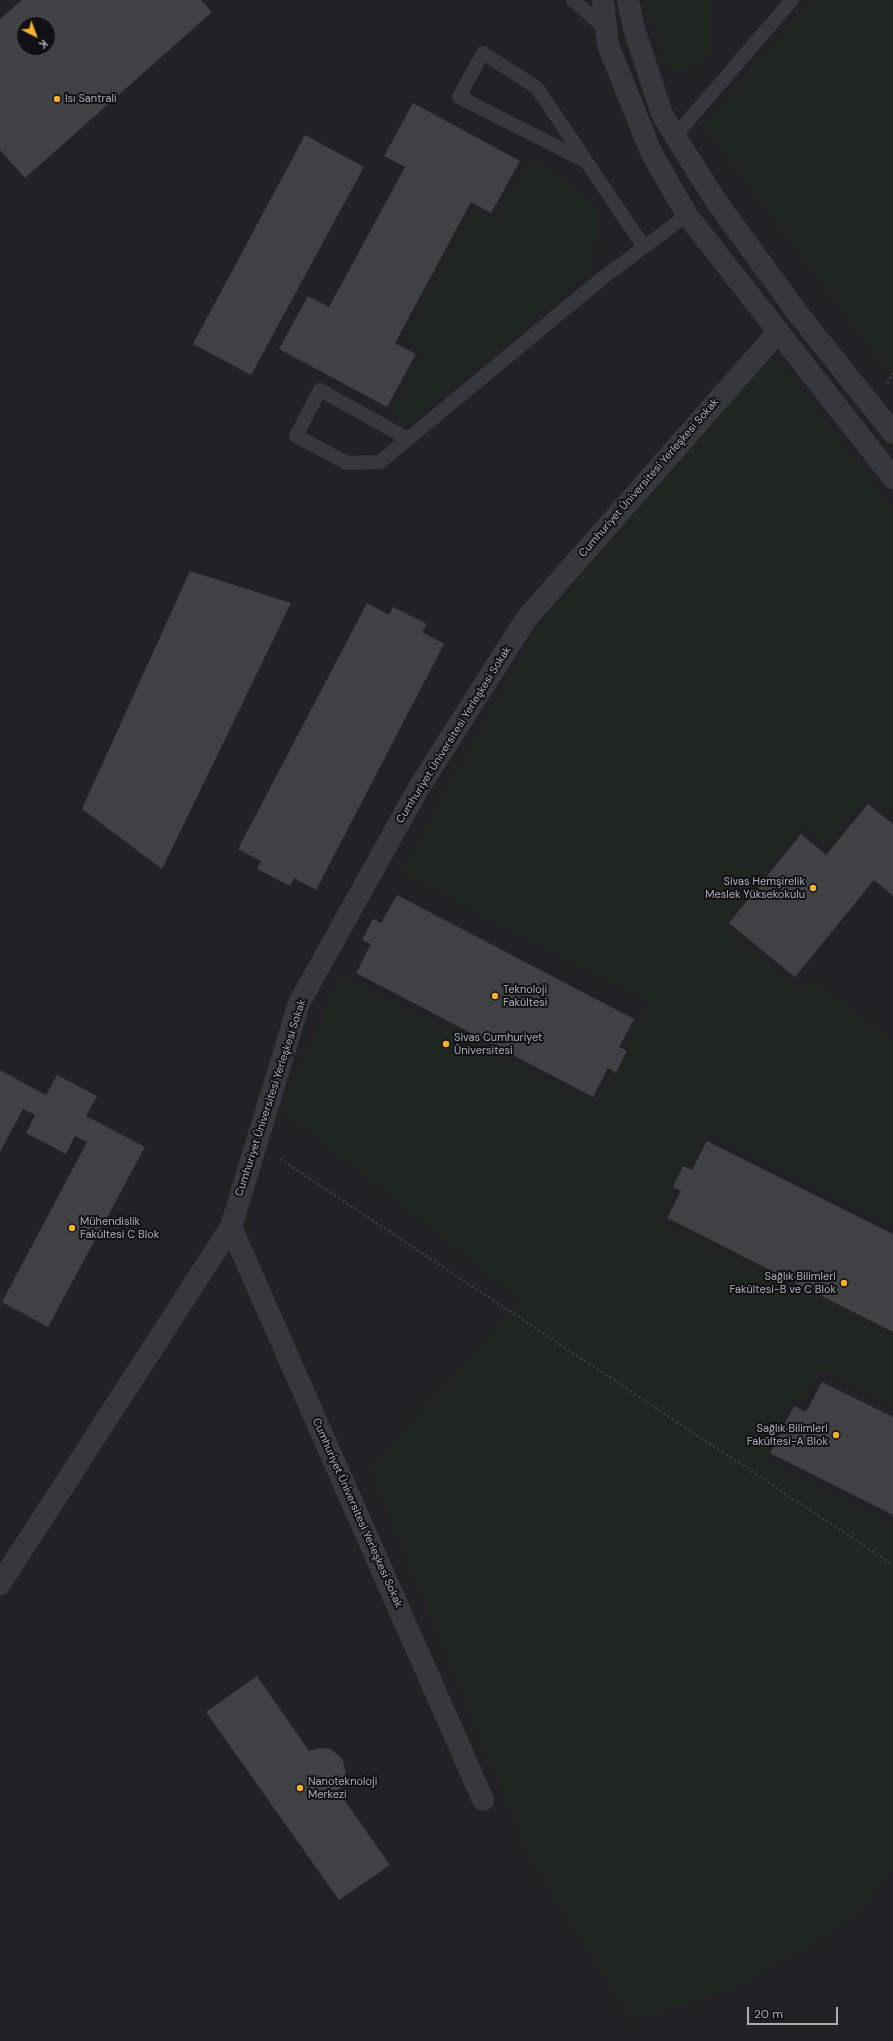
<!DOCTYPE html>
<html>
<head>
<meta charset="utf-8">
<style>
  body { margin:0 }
  #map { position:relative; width:893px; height:2041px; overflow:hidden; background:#161618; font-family:"DM Sans",sans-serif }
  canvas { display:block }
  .north { position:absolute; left:16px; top:16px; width:40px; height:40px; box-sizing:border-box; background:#111113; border:1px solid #4d4f55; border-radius:50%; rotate:138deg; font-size:11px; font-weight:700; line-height:16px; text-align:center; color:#a8adb8 }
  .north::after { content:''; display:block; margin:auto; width:14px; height:18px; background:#f2b134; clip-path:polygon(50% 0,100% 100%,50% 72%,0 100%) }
  .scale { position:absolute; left:747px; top:2007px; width:91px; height:18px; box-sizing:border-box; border:2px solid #a8adb8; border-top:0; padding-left:5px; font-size:12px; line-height:14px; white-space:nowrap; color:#a8adb8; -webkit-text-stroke:3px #111113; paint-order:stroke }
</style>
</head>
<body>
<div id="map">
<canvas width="893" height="2041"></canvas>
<div class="north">K</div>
<div class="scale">20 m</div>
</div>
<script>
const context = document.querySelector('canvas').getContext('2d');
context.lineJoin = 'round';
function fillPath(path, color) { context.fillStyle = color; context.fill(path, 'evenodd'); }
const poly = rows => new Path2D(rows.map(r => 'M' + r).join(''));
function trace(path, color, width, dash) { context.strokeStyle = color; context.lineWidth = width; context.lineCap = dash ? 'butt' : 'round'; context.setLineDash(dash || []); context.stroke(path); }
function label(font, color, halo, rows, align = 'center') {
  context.font = font + ' "DM Sans",sans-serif'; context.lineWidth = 4; context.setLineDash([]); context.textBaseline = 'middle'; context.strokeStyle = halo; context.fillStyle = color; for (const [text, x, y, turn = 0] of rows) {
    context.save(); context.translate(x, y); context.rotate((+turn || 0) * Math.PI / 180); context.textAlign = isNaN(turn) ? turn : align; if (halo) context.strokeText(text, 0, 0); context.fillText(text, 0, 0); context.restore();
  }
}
fillPath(poly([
  [0,0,893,0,893,2041,0,2041],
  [24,24,48,24,48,48,24,48]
]), '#222225');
fillPath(poly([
  [648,0,710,0,709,55,687,69,673,71,660,46],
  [814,0,893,0,893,375,874,352,704,126],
  [530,158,565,181,596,214,591,270,408,421,393,410,425,351,404,340,474,212,495,223],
  [772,354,893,511,893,809,891,811,867,793,827,843,804,824,721,926,801,992,810,980,893,1041,893,1224,705,1131,657,1222,893,1338,893,1404,820,1369,803,1400,792,1396,762,1460,893,1524,893,1869,852,1918,728,1991,632,2018,530,1857,371,1469,523,1300,281,1107,342,978,598,1105,651,1002,403,872,539,625]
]), '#1e261f');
fillPath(poly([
  [22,0,201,0,212,12,25,178,0,150,0,19],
  [24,24,48,24,48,48,24,48],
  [413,103,520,161,491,213,471,202,395,343,416,354,387,407,279,349,308,296,329,307,405,167,384,156],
  [305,135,364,167,251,375,193,344],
  [190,571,291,603,162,869,82,809],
  [367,603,389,615,393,607,427,624,422,632,444,644,316,890,294,878,290,886,257,869,261,861,238,849],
  [868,804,893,824,893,896,874,880,795,977,729,923,801,834,826,855],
  [397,895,634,1019,619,1047,627,1051,616,1073,608,1068,593,1097,356,973,371,944,362,940,373,919,381,923],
  [0,1070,46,1095,57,1075,97,1096,86,1116,145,1147,48,1327,2,1302,87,1142,75,1136,66,1154,26,1133,35,1115,23,1109,0,1152],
  [707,1141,893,1234,893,1332,667,1218,681,1191,673,1187,683,1166,692,1170],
  [822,1382,893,1417,893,1515,770,1453,794,1406,806,1412],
  [257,1676,309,1751,320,1748,331,1749,343,1760,346,1776,342,1786,338,1791,390,1865,339,1900,206,1712]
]), '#404145');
trace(poly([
  [887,383,893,373],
  [280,1159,893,1565]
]), '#3d3f44', 2.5, [2, 3]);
trace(poly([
  [573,0,606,29],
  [675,136,792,0],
  [587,162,459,97,483,53,537,88,644,247],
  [408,439,320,390,296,436,347,463,380,462,408,439,600,280,687,215]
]), '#37383d', 14);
trace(poly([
  [603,0,608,45,651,152,687,215,893,478],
  [628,0,634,29,662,114,675,136,716,201,799,315,893,433],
  [0,1584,231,1227],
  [483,1800,231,1227,299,1003,418,789,526,619,778,332]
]), '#37383d', 22);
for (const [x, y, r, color] of [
  [57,99,4,"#f2b134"],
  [813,888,4,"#f2b134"],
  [495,996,4,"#f2b134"],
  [446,1044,4,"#f2b134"],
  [72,1228,4,"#f2b134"],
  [844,1283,4,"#f2b134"],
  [836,1435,4,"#f2b134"],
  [300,1788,4,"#f2b134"]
]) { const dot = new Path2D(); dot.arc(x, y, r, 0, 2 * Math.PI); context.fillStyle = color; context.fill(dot); trace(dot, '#111113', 1.5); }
label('11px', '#a8adb8', '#111113', [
  ["Isı Santrali",65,99],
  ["Sivas Hemşirelik",805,882,"right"],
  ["Meslek Yüksekokulu",805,895,"right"],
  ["Teknoloji",503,990],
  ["Fakültesi",503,1003],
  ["Sivas Cumhuriyet",454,1038],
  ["Üniversitesi",454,1051],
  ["Mühendislik",80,1222],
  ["Fakültesi C Blok",80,1235],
  ["Sağlık Bilimleri",836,1277,"right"],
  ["Fakültesi-B ve C Blok",836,1290,"right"],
  ["Sağlık Bilimleri",828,1429,"right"],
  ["Fakültesi-A Blok",828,1442,"right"],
  ["Nanoteknoloji",308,1782],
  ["Merkezi",308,1795]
], 'left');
label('11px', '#a8adb8', '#111113', [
  ["Cumhuriyet Üniversitesi Yerleşkesi Sokak",649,478,-49],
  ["Cumhuriyet Üniversitesi Yerleşkesi Sokak",454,735,-58],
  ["Cumhuriyet Üniversitesi Yerleşkesi Sokak",271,1098,-72],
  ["Cumhuriyet Üniversitesi Yerleşkesi Sokak",357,1513,66]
]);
</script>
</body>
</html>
